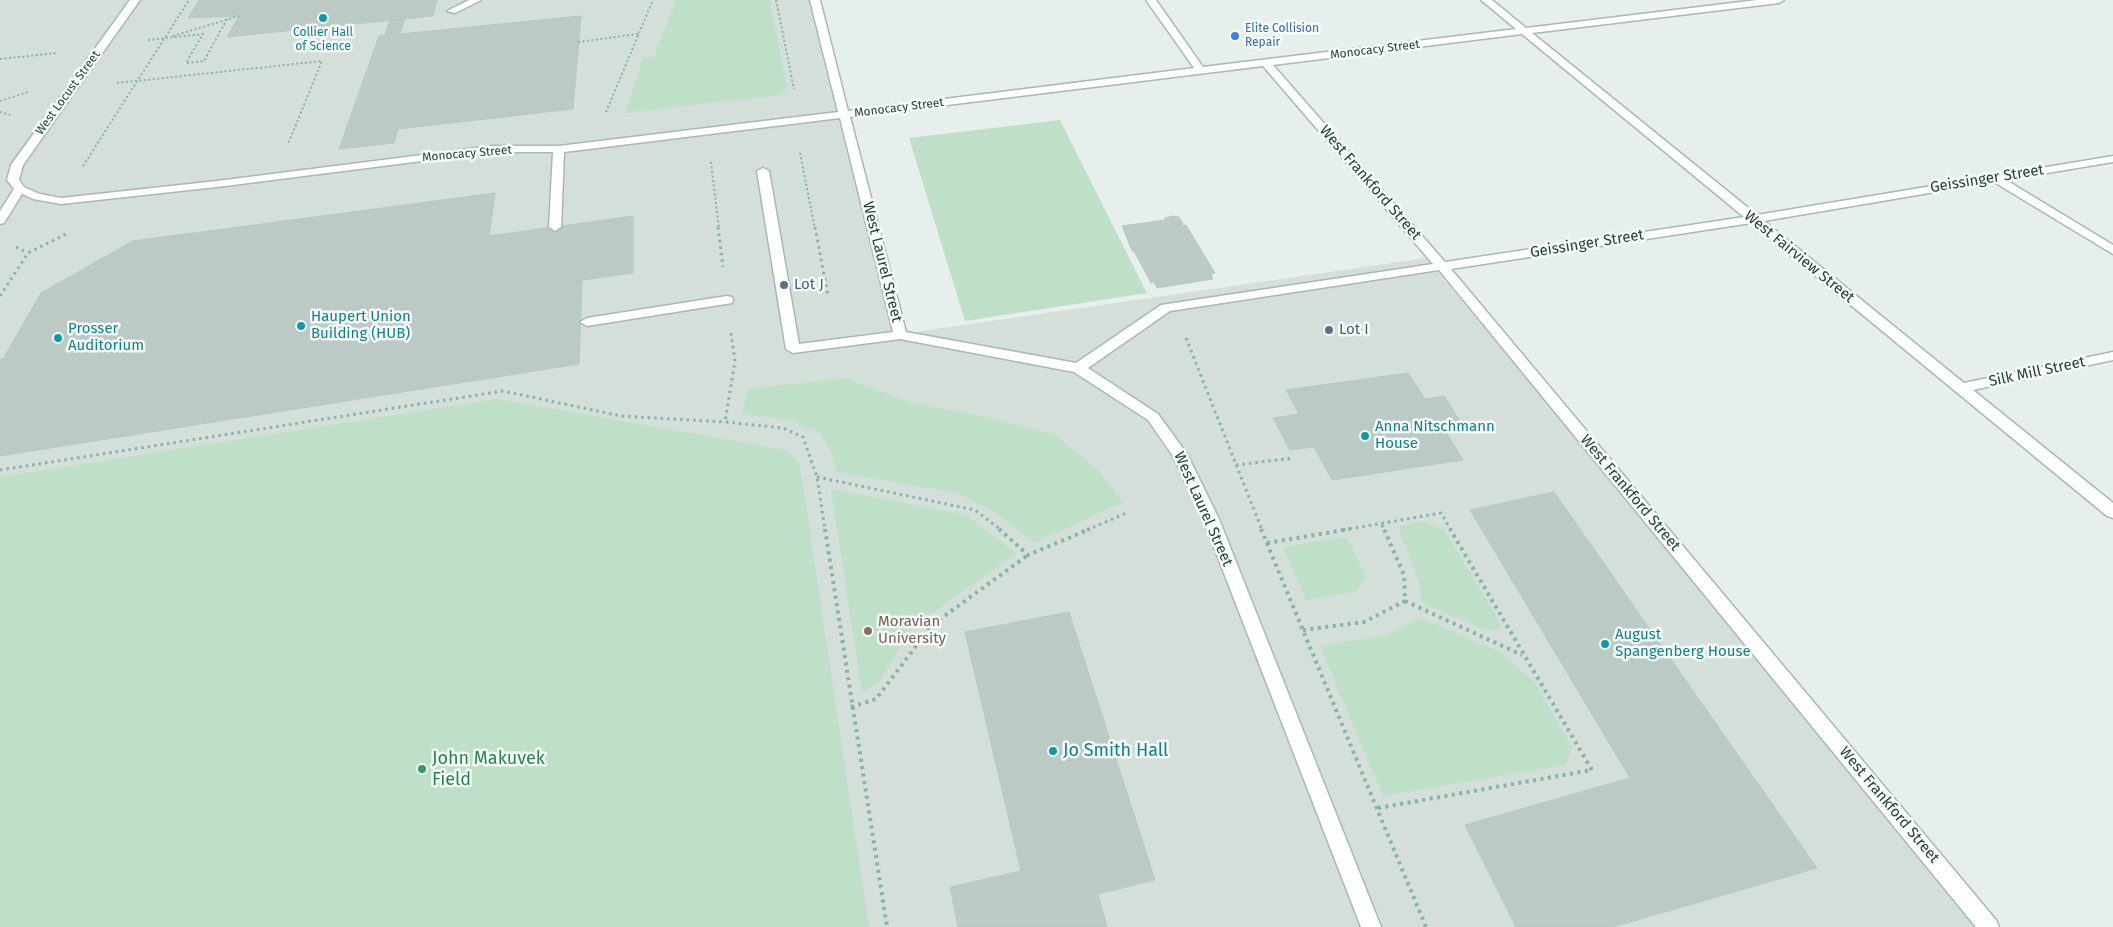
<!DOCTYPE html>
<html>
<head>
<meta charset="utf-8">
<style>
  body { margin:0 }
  canvas { display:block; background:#e6efeb }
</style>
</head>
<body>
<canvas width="2113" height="927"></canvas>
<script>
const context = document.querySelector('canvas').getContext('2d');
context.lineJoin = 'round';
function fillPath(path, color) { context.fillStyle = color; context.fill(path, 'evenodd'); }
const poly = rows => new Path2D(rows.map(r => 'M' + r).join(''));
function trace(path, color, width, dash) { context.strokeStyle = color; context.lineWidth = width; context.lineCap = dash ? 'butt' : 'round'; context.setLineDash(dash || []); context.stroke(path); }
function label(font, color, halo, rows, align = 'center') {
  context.font = font + ' "Fira Sans",sans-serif'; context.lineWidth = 5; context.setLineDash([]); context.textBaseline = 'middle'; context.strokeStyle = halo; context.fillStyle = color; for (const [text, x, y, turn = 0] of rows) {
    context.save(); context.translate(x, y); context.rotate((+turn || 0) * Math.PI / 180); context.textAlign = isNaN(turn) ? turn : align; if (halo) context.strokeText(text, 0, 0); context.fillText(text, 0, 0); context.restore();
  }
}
fillPath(poly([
  [0,0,815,0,901,334,1426,258,1983,927,0,927]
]), '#d4dfda');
fillPath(poly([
  [676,0,770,0,787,88,784,92,779,95,625,113,643,58,654,57],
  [1060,120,1147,293,965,321,909,138],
  [845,378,911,403,982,416,1054,434,1095,467,1123,502,1034,543,995,512,957,493,836,472,831,451,819,432,789,420,742,414,748,389],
  [497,399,786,450,800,465,869,927,0,927,0,477],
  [831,489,967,515,1016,554,915,625,879,682,862,693],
  [1423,521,1444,530,1497,617,1501,629,1488,631,1422,603,1418,578,1398,527],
  [1347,537,1366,577,1355,592,1306,600,1283,547],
  [1420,618,1501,652,1536,684,1572,747,1566,765,1383,796,1320,646,1387,635]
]), '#bfe0c8');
const building = poly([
  [199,0,439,0,437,0,433,16,227,37,239,16,188,18,199,0],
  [581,16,573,109,398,129,394,143,339,149,379,36,385,35,390,20,405,19,400,34,581,16],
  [495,193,489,236,633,216,633,273,582,280,579,364,0,456,0,359,3,359,41,293,133,241,495,193],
  [1173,216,1179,217,1183,223,1181,226,1186,225,1215,273,1211,274,1213,279,1157,288,1154,282,1151,283,1134,251,1132,251,1122,226,1165,220,1165,218,1173,216],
  [1408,373,1425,399,1444,396,1461,423,1442,426,1463,460,1332,480,1314,447,1290,450,1273,418,1299,414,1286,390,1408,373],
  [1554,492,1817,868,1613,927,1516,927,1465,825,1630,778,1470,510,1554,492],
  [1069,612,1155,880,1098,894,1107,927,958,927,950,887,1021,871,965,632,1069,612]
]);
fillPath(building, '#bbcac4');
trace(building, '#b8c9c2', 1);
const minor = poly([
  [130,0,140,0,23,165,19,180,24,187,40,194,61,198,217,181,493,146,559,146,838,112,810,0,820,0,848,111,1194,68,1146,0,1156,0,1203,67,1516,29,1481,0,1492,0,1526,28,1757,0,1784,0,1779,3,1532,33,1757,215,2113,156,2113,162,2006,180,2113,245,2113,254,1994,182,1764,221,1964,383,2113,352,2113,360,1973,390,2113,503,2113,518,2107,516,1751,223,1451,269,1996,920,1999,927,1976,927,1439,270,1170,311,1088,368,1158,414,1187,454,1219,519,1381,927,1361,927,1203,519,1173,456,1148,420,1074,372,900,339,793,353,786,349,757,171,763,168,769,171,799,344,893,332,840,118,564,152,561,227,555,231,549,227,553,152,493,152,217,187,61,204,33,199,22,194,4,223,0,224,0,211,14,189,7,180,11,165,130,0],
  [1522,34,1744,217,1445,262,1273,65,1522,34],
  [1263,66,1433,264,1161,305,1076,363,906,332,850,117,1263,66],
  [469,0,481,0,455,13,447,11,469,0],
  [727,296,732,297,733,300,732,303,587,326,580,322,587,318,727,296]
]);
trace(minor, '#a8b8b2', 3);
trace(poly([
  [776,0,794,89],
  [173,36,239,16],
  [148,40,203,34,186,63,204,61,227,19],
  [578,42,638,34],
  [0,59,57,53],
  [117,83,322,61,288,144],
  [0,101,28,92],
  [0,112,11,115],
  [606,112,653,0],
  [800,153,815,229],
  [711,162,719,229],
  [83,166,189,0]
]), '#86b3a5', 2, [2, 2.5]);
trace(poly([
  [718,227,723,267],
  [815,227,828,296],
  [16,247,28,253],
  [0,296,28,253,66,234],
  [731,333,735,361,725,422,783,428,803,437,817,477,825,530],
  [1186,338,1262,530],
  [1236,465,1294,458],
  [0,470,503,391,621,416,725,422],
  [817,477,975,510,1001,530],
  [1382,525,1384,530],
  [1087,530,1129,512],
  [1343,530,1441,513,1451,530]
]), '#86b3a5', 3, [2.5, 4]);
trace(poly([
  [825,529,887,927],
  [999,529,1028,555,1090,529],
  [1261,529,1426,927],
  [1267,543,1350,529],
  [1405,601,1522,655],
  [1303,630,1364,622,1405,601,1404,575,1384,529],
  [851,707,876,699,932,625,1028,555],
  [1378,808,1592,770,1450,529]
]), '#86b3a5', 4, [3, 4.5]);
fillPath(minor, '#fff');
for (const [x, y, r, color] of [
  [323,18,5,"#0f9aa8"],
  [1235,36,5,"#3f7fe0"],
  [784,285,5,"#5c6f8a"],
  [301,326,5,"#0f9aa8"],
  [1329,330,5,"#5c6f8a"],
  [58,338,5,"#0f9aa8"],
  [1365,436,5,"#0f9aa8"],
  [868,631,5,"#8d6e63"],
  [1605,644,5,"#0f9aa8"],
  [1053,751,5,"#0f9aa8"],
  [422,769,5,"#2e9e5b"]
]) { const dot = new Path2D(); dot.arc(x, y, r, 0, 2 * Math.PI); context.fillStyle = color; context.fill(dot); trace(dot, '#f7fbf9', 2); }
label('12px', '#366cbe', '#f7fbf9', [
  ["Elite Collision",1245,29],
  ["Repair",1245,43]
], 'left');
label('12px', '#0d838f', '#f7fbf9', [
  ["Collier Hall",323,33],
  ["of Science",323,47]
]);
label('12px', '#24423a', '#f7fbf9', [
  ["Monocacy Street",1375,50,-7],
  ["West Locust Street",68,93,-54],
  ["Monocacy Street",899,108,-7],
  ["Monocacy Street",467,154,-5]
]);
label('15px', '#24423a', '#f7fbf9', [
  ["Geissinger Street",1987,179,-9],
  ["West Frankford Street",1370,183,49],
  ["Geissinger Street",1587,244,-9],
  ["West Fairview Street",1799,257,39],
  ["West Laurel Street",882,262,76],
  ["Silk Mill Street",2037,372,-12],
  ["West Frankford Street",1630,493,50],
  ["West Laurel Street",1203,509,66],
  ["West Frankford Street",1889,805,50]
]);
label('15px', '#4e5e75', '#f7fbf9', [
  ["Lot J",794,285],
  ["Lot I",1339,330]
], 'left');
label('15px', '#0d838f', '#f7fbf9', [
  ["Haupert Union",311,317],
  ["Building (HUB)",311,334],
  ["Prosser",68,329],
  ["Auditorium",68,346],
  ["Anna Nitschmann",1375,427],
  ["House",1375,444],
  ["August",1615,635],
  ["Spangenberg House",1615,652]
], 'left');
label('15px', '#785e54', '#f7fbf9', [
  ["Moravian",878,622],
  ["University",878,639]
], 'left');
label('18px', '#0d838f', '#f7fbf9', [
  ["Jo Smith Hall",1063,751]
], 'left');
label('18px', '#27864d', '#f7fbf9', [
  ["John Makuvek",432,759],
  ["Field",432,780]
], 'left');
</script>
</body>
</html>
